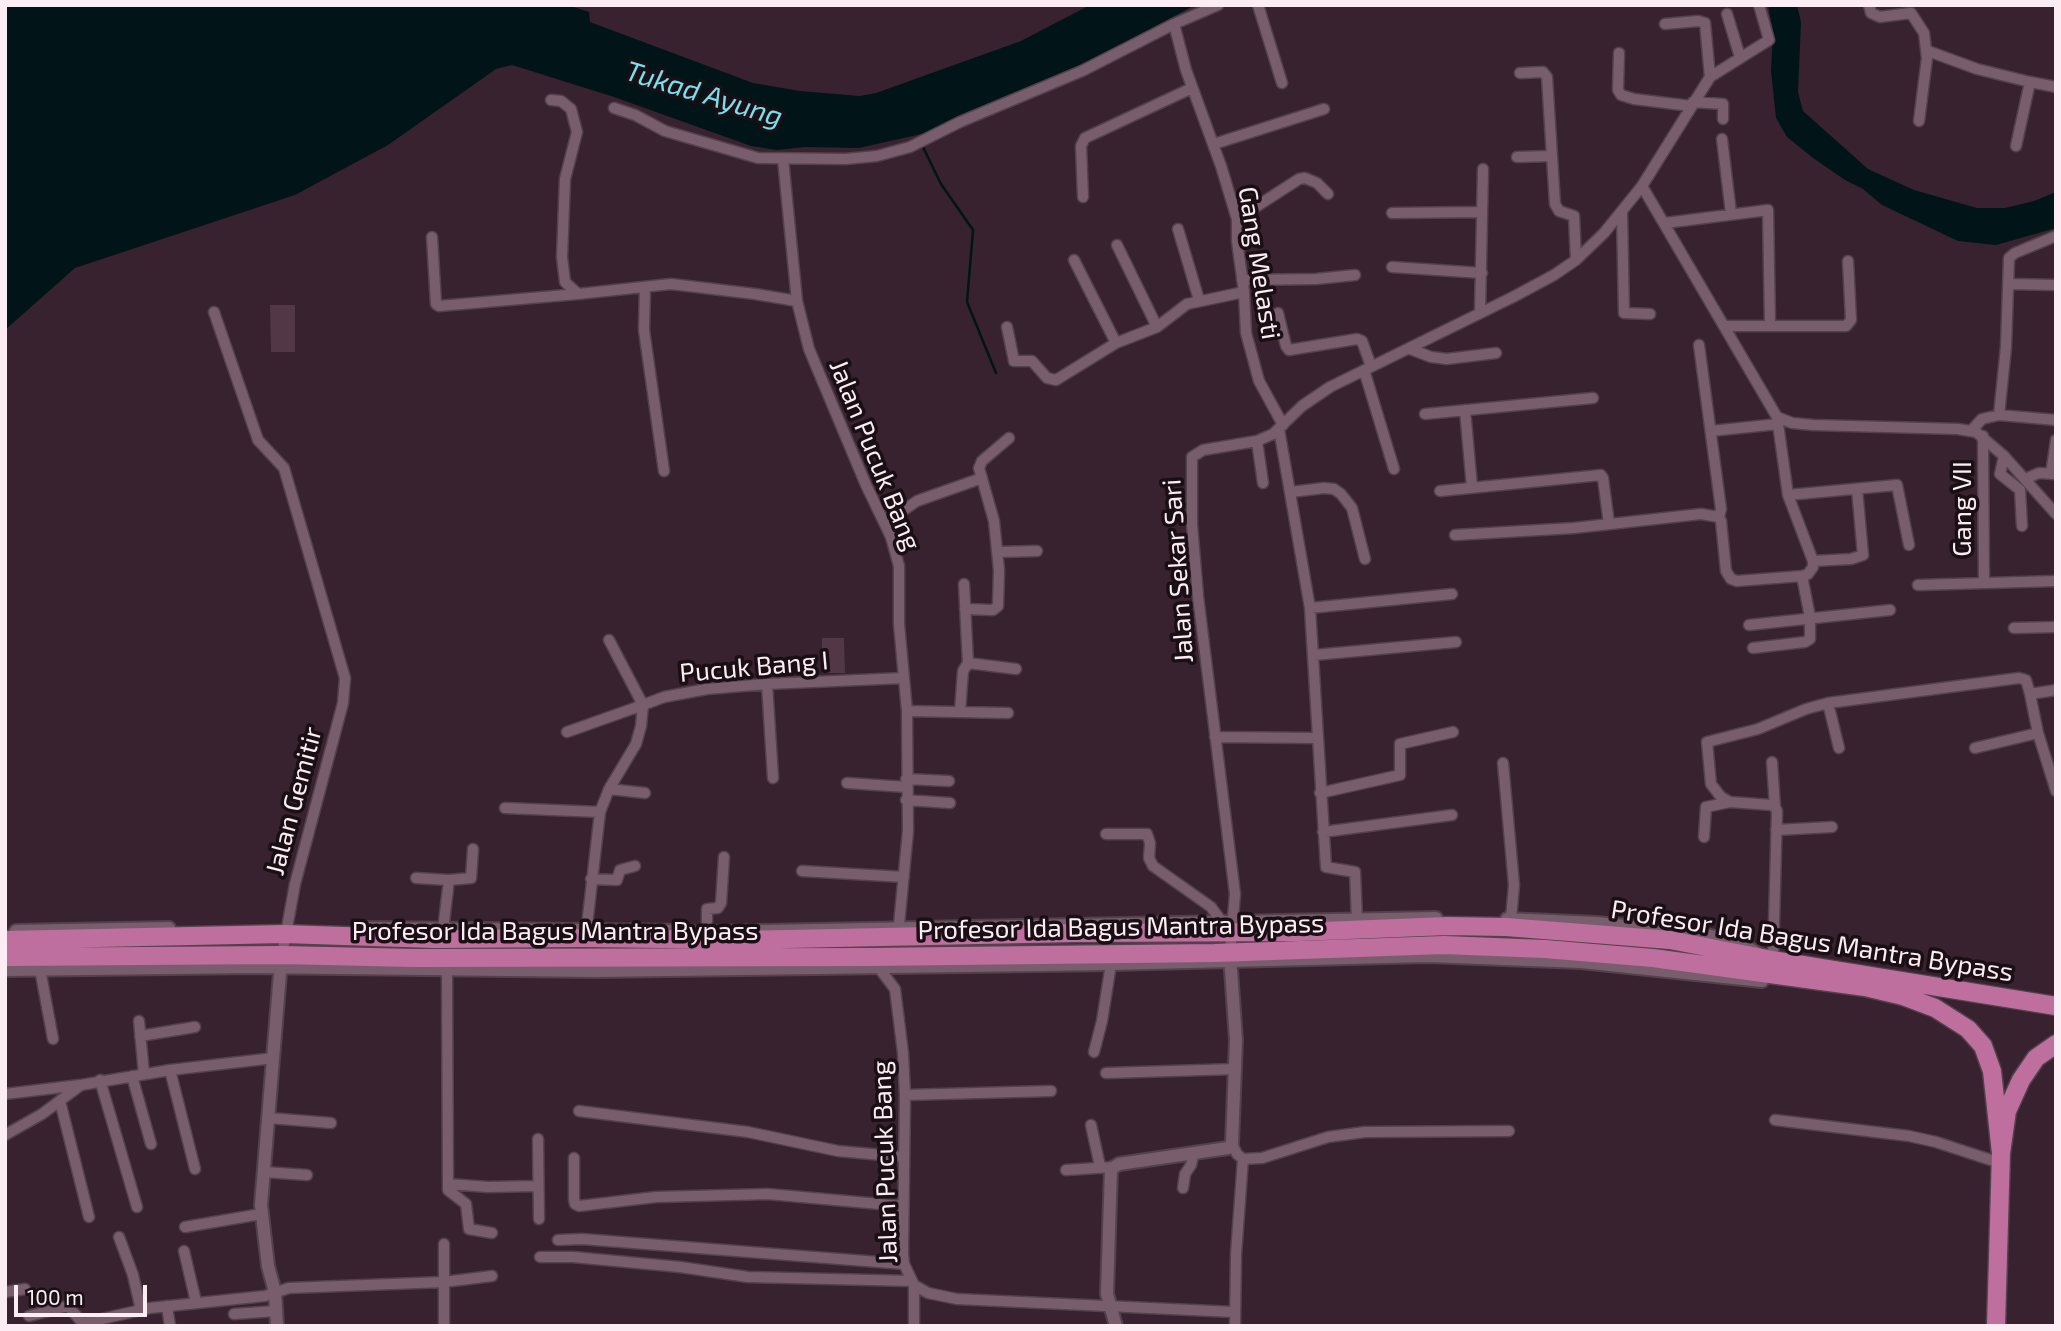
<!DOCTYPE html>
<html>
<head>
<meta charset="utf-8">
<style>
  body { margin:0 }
  #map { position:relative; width:2061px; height:1331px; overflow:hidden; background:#38222f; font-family:"Exo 2",sans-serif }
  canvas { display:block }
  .frame { position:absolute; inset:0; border:7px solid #fcecf4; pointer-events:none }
  .scale { position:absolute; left:14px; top:1285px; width:133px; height:32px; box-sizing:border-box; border:4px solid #fcecf4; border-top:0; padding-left:9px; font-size:21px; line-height:24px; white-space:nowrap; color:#fcecf4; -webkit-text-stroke:5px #190f15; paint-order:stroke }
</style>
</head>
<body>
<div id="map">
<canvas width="2061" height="1331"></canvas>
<div class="frame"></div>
<div class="scale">100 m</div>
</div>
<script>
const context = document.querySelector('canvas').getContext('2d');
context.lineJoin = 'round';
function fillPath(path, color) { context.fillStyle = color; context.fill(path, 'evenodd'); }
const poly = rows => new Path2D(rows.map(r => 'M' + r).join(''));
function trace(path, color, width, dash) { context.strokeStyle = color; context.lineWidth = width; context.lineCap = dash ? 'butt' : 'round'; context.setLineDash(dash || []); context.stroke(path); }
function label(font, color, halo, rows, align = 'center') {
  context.font = font + ' "Exo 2",sans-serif'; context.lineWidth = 7; context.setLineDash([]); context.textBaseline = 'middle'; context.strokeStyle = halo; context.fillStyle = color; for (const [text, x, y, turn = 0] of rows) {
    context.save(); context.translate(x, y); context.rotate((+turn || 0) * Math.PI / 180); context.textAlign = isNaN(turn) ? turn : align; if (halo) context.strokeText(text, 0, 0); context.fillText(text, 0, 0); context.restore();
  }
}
fillPath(poly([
  [270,305,295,305,295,352,271,352],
  [822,638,844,638,845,673,822,673]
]), '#523847');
fillPath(poly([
  [5,5,568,5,589,12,590,22,753,83,800,91,860,96,876,93,1021,41,1090,5,1195,5,1098,57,926,133,859,148,805,147,777,150,751,146,614,97,512,65,496,69,388,145,295,195,75,268,5,330],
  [1768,5,1797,5,1801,22,1798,92,1803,111,1868,169,1914,190,1977,208,2005,208,2034,201,2056,192,2056,228,1996,245,1958,241,1882,205,1863,189,1845,180,1813,158,1787,137,1776,118,1771,71,1773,31]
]), '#011518');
trace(poly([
  [922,145,941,184,973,230,967,302,996,373]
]), '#011518', 2.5);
const minor = poly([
  [1258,5,1282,83],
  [1869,5,1871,13,1880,17,1911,13,1924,33,1927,58,1919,121],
  [1727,14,1740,57],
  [1174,24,1186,70,1221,166,1237,219,1237,241,1244,292,1246,333,1252,355,1259,381,1283,425],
  [1665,24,1698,21,1705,23,1710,77],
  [1928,51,1977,69,2030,82,2016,146],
  [1619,53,1618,90,1621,95,1634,99,1691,106],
  [1520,73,1543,72,1547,77,1555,204,1559,211,1574,216,1576,260],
  [2030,82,2056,87],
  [551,100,561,101,571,109,577,132,565,179,562,257,565,282,578,294],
  [1693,102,1723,104,1723,119],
  [614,108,635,115,665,131,758,158,846,159,877,156,910,147,960,122,1082,71,1174,24,1218,5],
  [1722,139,1731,213],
  [1214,144,1324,109],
  [1517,157,1552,156],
  [783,159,797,301,809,349,866,485,891,537,899,566,899,624,907,711,908,831,898,935],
  [1642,186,1777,417,1792,423,1813,425,1958,429,1976,432,2004,456,2056,514],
  [1083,197,1081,146,1085,138,1192,88],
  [1622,212,1624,313,1650,314],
  [1392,213,1482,212],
  [1237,219,1299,179,1305,178,1317,183,1328,194],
  [1665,223,1768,210,1770,325],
  [1178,229,1199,300],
  [432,237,436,304,439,306,578,294,671,284,755,294,797,301],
  [1117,245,1157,327],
  [1074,260,1116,343],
  [1392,267,1482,273],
  [1242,280,1316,279,1355,275],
  [2008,284,2056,285],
  [645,287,644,330,664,471],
  [214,312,258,440,284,468,345,678,343,703,295,884,282,955],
  [1480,312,1483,169],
  [1278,313,1286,346,1289,350,1357,339,1362,341,1371,366],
  [1725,326,1846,326,1851,320,1848,261],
  [1007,327,1014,361,1032,361,1047,378,1056,380,1116,343,1157,327,1187,304,1244,292],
  [1699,345,1721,509,1719,517,1721,521,1726,571,1731,579,1737,581,1802,576,1808,574,1813,567,1813,561,1788,495,1777,417],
  [1410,349,1431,357,1447,359,1496,353],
  [1364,370,1394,469],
  [1465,410,1472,487],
  [1425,414,1593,398],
  [1999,415,2006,347,2009,258,2015,253,2056,236],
  [1279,429,1310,608,1326,867,1355,872,1357,920],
  [1711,431,1778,424],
  [1971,431,1982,419,1999,415,2056,420],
  [1983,436,1984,582],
  [1257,441,1263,483],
  [2004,456,2000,474,2020,490,2022,526],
  [2051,474,2056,440],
  [2025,479,2039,473,2056,474],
  [1440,491,1601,475,1603,478,1609,524],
  [1291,492,1324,488,1334,489,1341,494,1352,508,1365,559],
  [1788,495,1897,485,1909,545],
  [885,523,917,501,982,478],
  [1455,535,1574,528,1701,514,1719,517],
  [997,552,1037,551],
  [1813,561,1851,559,1863,555,1857,489],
  [1918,585,2056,581],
  [1310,608,1452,594],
  [965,609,993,610,998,606,999,570,994,521,979,468,982,461,1009,438],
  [1749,625,1890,610],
  [2014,628,2056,627],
  [1753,648,1805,642,1810,639,1810,617,1802,576],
  [1314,655,1456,642],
  [968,663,1016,669],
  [767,684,773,778],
  [1828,703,1839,748],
  [907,711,1008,713],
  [960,711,963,671,968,663,964,584],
  [567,732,643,705,609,640],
  [2038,733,2056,791],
  [1215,737,1316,738],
  [1975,748,2038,733,2030,694,2056,690],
  [1772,762,1775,807],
  [1503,763,1514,885,1511,919],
  [906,779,949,781],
  [847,783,906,787],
  [609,789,645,793],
  [1320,793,1400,775,1400,744,1453,732],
  [906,800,950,803],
  [505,808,600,812],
  [1776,830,1832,827],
  [1323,832,1452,815],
  [1106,834,1147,834,1150,843,1149,858,1153,866,1211,907,1222,922],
  [1704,837,1706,807,1730,802],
  [802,871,904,877],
  [416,878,449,880],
  [591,879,617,880,620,870,635,866],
  [443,930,449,880,471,878,473,849],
  [707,932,707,909,718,908,721,903,724,857],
  [586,934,600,812,609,789,636,744,641,726,643,705,664,697,707,689,767,684,904,678],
  [1230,953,1235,894,1198,596,1192,525,1192,457,1203,450,1257,441,1273,434,1302,406,1330,387,1513,297,1554,275,1576,260,1604,233,1642,186,1710,77,1769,40,1759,5],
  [1773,960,1777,811,1775,807,1771,805,1730,802,1721,797,1711,784,1707,742,1758,729,1806,709,1828,703,2019,678,2026,680,2030,694],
  [879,968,895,989,903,1053,905,1095,903,1254,904,1264,914,1285,928,1293,957,1299,1234,1312],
  [40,969,53,1039],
  [447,971,448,1190,466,1204,469,1229,492,1233],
  [139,1021,144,1074],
  [140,1036,195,1027],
  [1094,1052,1102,1021,1111,964],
  [170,1070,195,1169],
  [1106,1073,1236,1069],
  [132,1076,151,1144],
  [100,1080,137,1207],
  [5,1094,80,1085],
  [905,1095,1051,1091],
  [60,1101,89,1217],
  [579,1111,748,1132,838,1151,904,1157],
  [269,1118,331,1123],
  [1775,1120,1909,1136,1936,1142,2000,1163],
  [1091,1125,1100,1166],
  [5,1135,42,1114,81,1085,170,1070,274,1058],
  [538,1139,539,1219],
  [1232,1144,1237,1154,1243,1159,1236,1254,1235,1326],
  [574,1158,574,1199,575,1204,579,1206,656,1197,768,1194,902,1206],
  [1243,1159,1262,1158,1328,1137,1365,1132,1509,1131],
  [1066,1170,1113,1167],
  [264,1172,307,1175],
  [449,1184,488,1187,537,1186],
  [1183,1188,1185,1174,1191,1165,1194,1152],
  [185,1227,261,1214],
  [119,1237,133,1275,141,1310],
  [558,1240,582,1239,904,1264],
  [184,1251,196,1302],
  [540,1257,573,1257,680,1267,748,1277,912,1281],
  [5,1292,25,1289],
  [167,1306,170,1326],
  [234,1314,276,1311],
  [29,1316,68,1306,85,1326],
  [84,1323,150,1308,265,1296,289,1288,444,1282,492,1276],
  [444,1326,444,1244],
  [914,1326,914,1285]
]);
const tertiary = poly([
  [1507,919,1597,923,1701,934,1739,942,1760,955],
  [363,928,691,931],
  [16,931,169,928],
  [712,932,1436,918],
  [5,970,254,967,595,971,1111,964,1428,956,1581,962,1762,981],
  [277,1326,275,1292,268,1266,261,1205,281,961],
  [1116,1326,1107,1294,1111,1169,1119,1164,1228,1148,1232,1144,1236,1040,1230,956]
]);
const trunk = poly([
  [5,940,284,934,434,939,585,938,740,940,1074,933,1298,932,1447,926,1506,927,1670,940,1778,961,2056,1006],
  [5,957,282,955,413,958,867,957,1215,953,1444,945,1545,949,1653,958,1865,987,1903,996,1935,1008,1968,1029,1983,1046,1992,1071,2001,1153],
  [1996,1326,2001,1153,2007,1111,2021,1080,2036,1058,2056,1044]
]);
trace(minor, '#53414c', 13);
trace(tertiary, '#53414c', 16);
trace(trunk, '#53414c', 21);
trace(minor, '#785e6c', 10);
trace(tertiary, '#785e6c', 12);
trace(trunk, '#be6f9e', 18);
label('26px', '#fcecf4', '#190f15', [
  ["Gang Melasti",1259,263,81],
  ["Jalan Pucuk Bang",875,455,68],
  ["Gang VII",1962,509,-90],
  ["Jalan Sekar Sari",1178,571,-94],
  ["Pucuk Bang I",754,667,-5],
  ["Jalan Gemitir",294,801,-75],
  ["Profesor Ida Bagus Mantra Bypass",1121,927,-1],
  ["Profesor Ida Bagus Mantra Bypass",555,931],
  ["Profesor Ida Bagus Mantra Bypass",1812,941,9],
  ["Jalan Pucuk Bang",885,1162,-92]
]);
label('italic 28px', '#75e2ee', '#190f15', [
  ["Tukad Ayung",704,94,17]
]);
</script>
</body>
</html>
